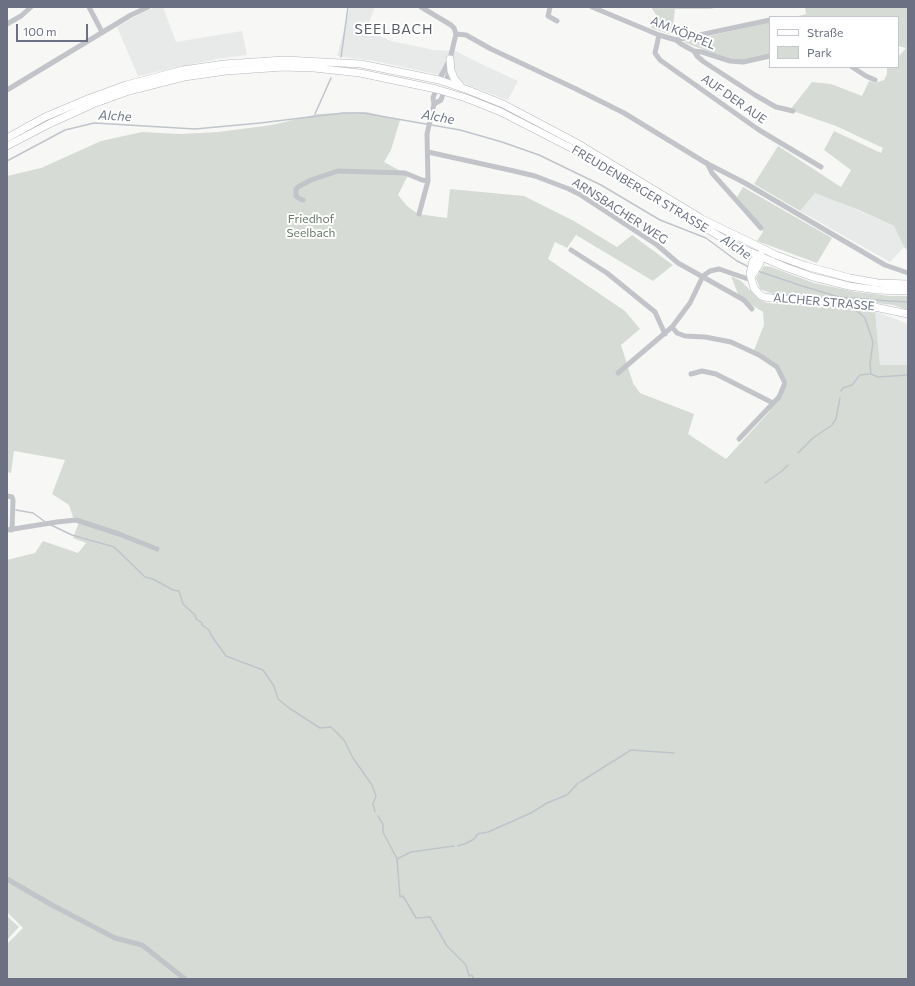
<!DOCTYPE html>
<html>
<head>
<meta charset="utf-8">
<style>
  body { margin:0 }
  #map { position:relative; width:915px; height:986px; overflow:hidden; background:#f7f8f6; font-family:Commissioner,sans-serif }
  canvas { display:block }
  .frame { position:absolute; inset:0; border:8px solid #6b7083; pointer-events:none }
  .legend { position:absolute; left:769px; top:16px; width:130px; height:52px; box-sizing:border-box; background:#fff; border:1px solid #c4c6cd; margin:0; padding:5px 7px; list-style:none; font-size:12px; color:#6b7083 }
  .legend li { display:flex; align-items:center; gap:8px; height:20px }
  .legend b { width:20px; border:1px solid #c4c6cd }
  .scale { position:absolute; left:16px; top:24px; width:72px; height:18px; box-sizing:border-box; border:2px solid #6b7083; border-top:0; padding-left:5px; font-size:12px; line-height:14px; white-space:nowrap; color:#6b7083; -webkit-text-stroke:3px #fff; paint-order:stroke }
</style>
</head>
<body>
<div id="map">
<canvas width="915" height="986"></canvas>
<div class="frame"></div>
<ul class="legend">
<li><b style="height:5px;background:#fff"></b>Straße</li>
<li><b style="height:11px;background:#d6dcd5"></b>Park</li>
</ul>
<div class="scale">100 m</div>
</div>
<script>
const context = document.querySelector('canvas').getContext('2d');
context.lineJoin = 'round';
function fillPath(path, color) { context.fillStyle = color; context.fill(path, 'evenodd'); }
const poly = rows => new Path2D(rows.map(r => 'M' + r).join(''));
function trace(path, color, width, dash) { context.strokeStyle = color; context.lineWidth = width; context.lineCap = dash ? 'butt' : 'round'; context.setLineDash(dash || []); context.stroke(path); }
function label(font, color, halo, rows, align = 'center') {
  context.font = font + ' Commissioner,sans-serif'; context.lineWidth = 4; context.setLineDash([]); context.textBaseline = 'middle'; context.strokeStyle = halo; context.fillStyle = color; for (const [text, x, y, turn = 0] of rows) {
    context.save(); context.translate(x, y); context.rotate((+turn || 0) * Math.PI / 180); context.textAlign = isNaN(turn) ? turn : align; if (halo) context.strokeText(text, 0, 0); context.fillText(text, 0, 0); context.restore();
  }
}
fillPath(poly([
  [156,7,163,7,176,42,242,31,247,55,217,59,138,76,117,27,141,13],
  [350,7,375,7,366,30,391,41,434,50,456,51,475,61,518,81,508,100,440,75,374,61,337,56],
  [815,192,894,226,904,247,890,262,800,211],
  [875,311,908,324,908,365,880,365]
]), '#e8e9e9');
fillPath(poly([
  [651,7,719,7,710,9,675,9,672,35,651,28,656,15],
  [805,7,908,7,908,251,904,247,894,226,861,211,815,193,800,211,754,184,778,146,841,187,851,170,824,150,834,131,881,153,883,148,836,126,790,110,812,82,831,84,862,96,869,81,875,83,884,80,887,74,887,67,898,67,898,57,906,48,898,46,898,17,794,17,806,14],
  [770,22,770,54,737,62,683,42],
  [367,112,400,120,391,150,384,162,408,175,398,195,407,206,418,214,447,218,450,189,524,196,574,221,617,247,632,235,673,265,653,281,576,235,567,248,555,242,548,259,625,311,640,329,621,345,633,383,640,393,694,414,688,434,726,459,769,412,788,383,776,364,754,350,764,325,763,312,752,305,738,294,731,276,741,281,757,297,767,303,849,307,875,311,880,365,908,365,908,979,7,979,7,944,23,928,7,912,7,560,35,553,43,541,78,553,86,543,73,538,79,522,73,517,69,505,52,494,65,460,14,451,11,473,7,472,7,176,41,168,101,141,142,132,180,134,218,132,272,125,318,114],
  [743,187,832,238,817,263,757,241,763,232,761,225,737,197],
  [764,266,771,267,814,283,856,292,890,296,908,296,908,310,893,305,859,301,778,296,760,289,756,278],
  [7,916,19,927,7,940]
]), '#d6dcd5');
trace(poly([
  [341,57,348,7],
  [315,114,331,78],
  [7,161,65,130,94,123,195,129,260,123,343,113,363,113,460,130,502,142,539,155,601,185,660,220,706,238,737,261,749,267],
  [758,271,802,286,839,297,889,301,908,302],
  [852,307,865,318,873,342,870,364,871,374,878,377,908,375],
  [841,391,843,388,852,385,860,375,870,374],
  [798,453,813,438,832,425,836,419,840,398],
  [765,483,782,471,788,465],
  [16,510,33,513,44,521],
  [51,525,72,535,114,547,145,577,153,579,173,590,179,591,183,604,195,615,196,619,202,623,202,625,209,630,211,635,226,656,263,670,274,686,278,699,289,708,320,728,331,727,344,740,353,758,372,785,376,796,373,804,375,812],
  [580,782,631,750,674,753],
  [378,816,383,824,383,832,397,859,400,897,403,896,416,918,430,917,447,946,466,965,469,976,472,975,474,979],
  [458,846,467,843,474,839,478,834,488,832,531,813,547,803,567,795,578,783],
  [397,859,411,852,454,846]
]), '#c0c4cb', 1.5);
const secondary = poly([
  [450,59,451,71,454,78,461,87],
  [7,138,45,117,90,98,126,85,183,70,224,64,284,60,361,64,439,80,468,90,503,104,575,142,702,219,776,255,806,266,850,278,878,283,908,284],
  [7,146,49,124,93,104,129,91,184,77,226,71,284,67,314,68,360,73,436,89,466,98,501,112,571,148,734,245,785,267,813,277,849,286,877,290,908,291],
  [760,256,753,261,750,274,754,288,760,295,764,297,779,299,865,305,908,314],
  [751,277,760,263,761,254]
]);
trace(secondary, '#b5b7bd', 8);
trace(poly([
  [89,7,102,32],
  [421,7,451,25,454,28,456,34],
  [550,7,548,16,557,21],
  [592,7,659,35,676,40,681,44,694,51,702,52,730,61,743,62,770,56],
  [7,24,21,16,31,7],
  [456,34,466,35,491,49,574,88,624,113,706,163,745,183,885,265,908,273],
  [659,35,655,53,660,60,759,130,821,167],
  [676,40,770,20],
  [694,51,697,56,704,62,755,95,776,107,793,111],
  [852,67,866,76,875,80],
  [439,80,450,59,456,34],
  [446,82,450,68],
  [7,90,131,15,148,7],
  [434,104,441,100,444,91],
  [428,152,514,171,535,176,569,189,579,194,657,245,678,263,744,300,752,309],
  [707,163,712,173,761,228],
  [303,200,300,199,296,196,296,189,298,187,311,180,338,171,405,173,422,180,428,181],
  [419,214,428,181,427,134,434,104,433,98,436,89],
  [571,250,607,273,655,312,665,334],
  [672,327,677,333,685,336,705,337,731,342,759,355,777,367,785,383,779,397,739,439],
  [618,373,672,327,690,303,703,276,710,271,719,269,751,280],
  [691,374,702,371,716,374,773,403],
  [7,496,12,497,13,500,12,530],
  [7,530,57,522,76,520,119,534,157,549],
  [7,879,52,905,115,938,142,945,185,979]
]), '#c2c4c9', 5);
trace(secondary, '#fff', 7);
label('12px', '#6b7083', '#fff', [
  ["AM KÖPPEL",683,33,22],
  ["AUF DER AUE",734,99,35],
  ["FREUDENBERGER STRASSE",640,189,31],
  ["ARNSBACHER WEG",620,211,33],
  ["ALCHER STRASSE",824,302,5]
]);
label('12px', '#697b6b', '#fff', [
  ["Friedhof",311,219],
  ["Seelbach",311,233]
]);
label('italic 13px', '#6c7685', '#fff', [
  ["Alche",115,116,3],
  ["Alche",438,117,10],
  ["Alche",736,247,33]
]);
context.letterSpacing = '1px';
label('14px', '#585c69', '#fff', [
  ["SEELBACH",394,29]
]);
context.letterSpacing = '0px';
</script>
</body>
</html>
